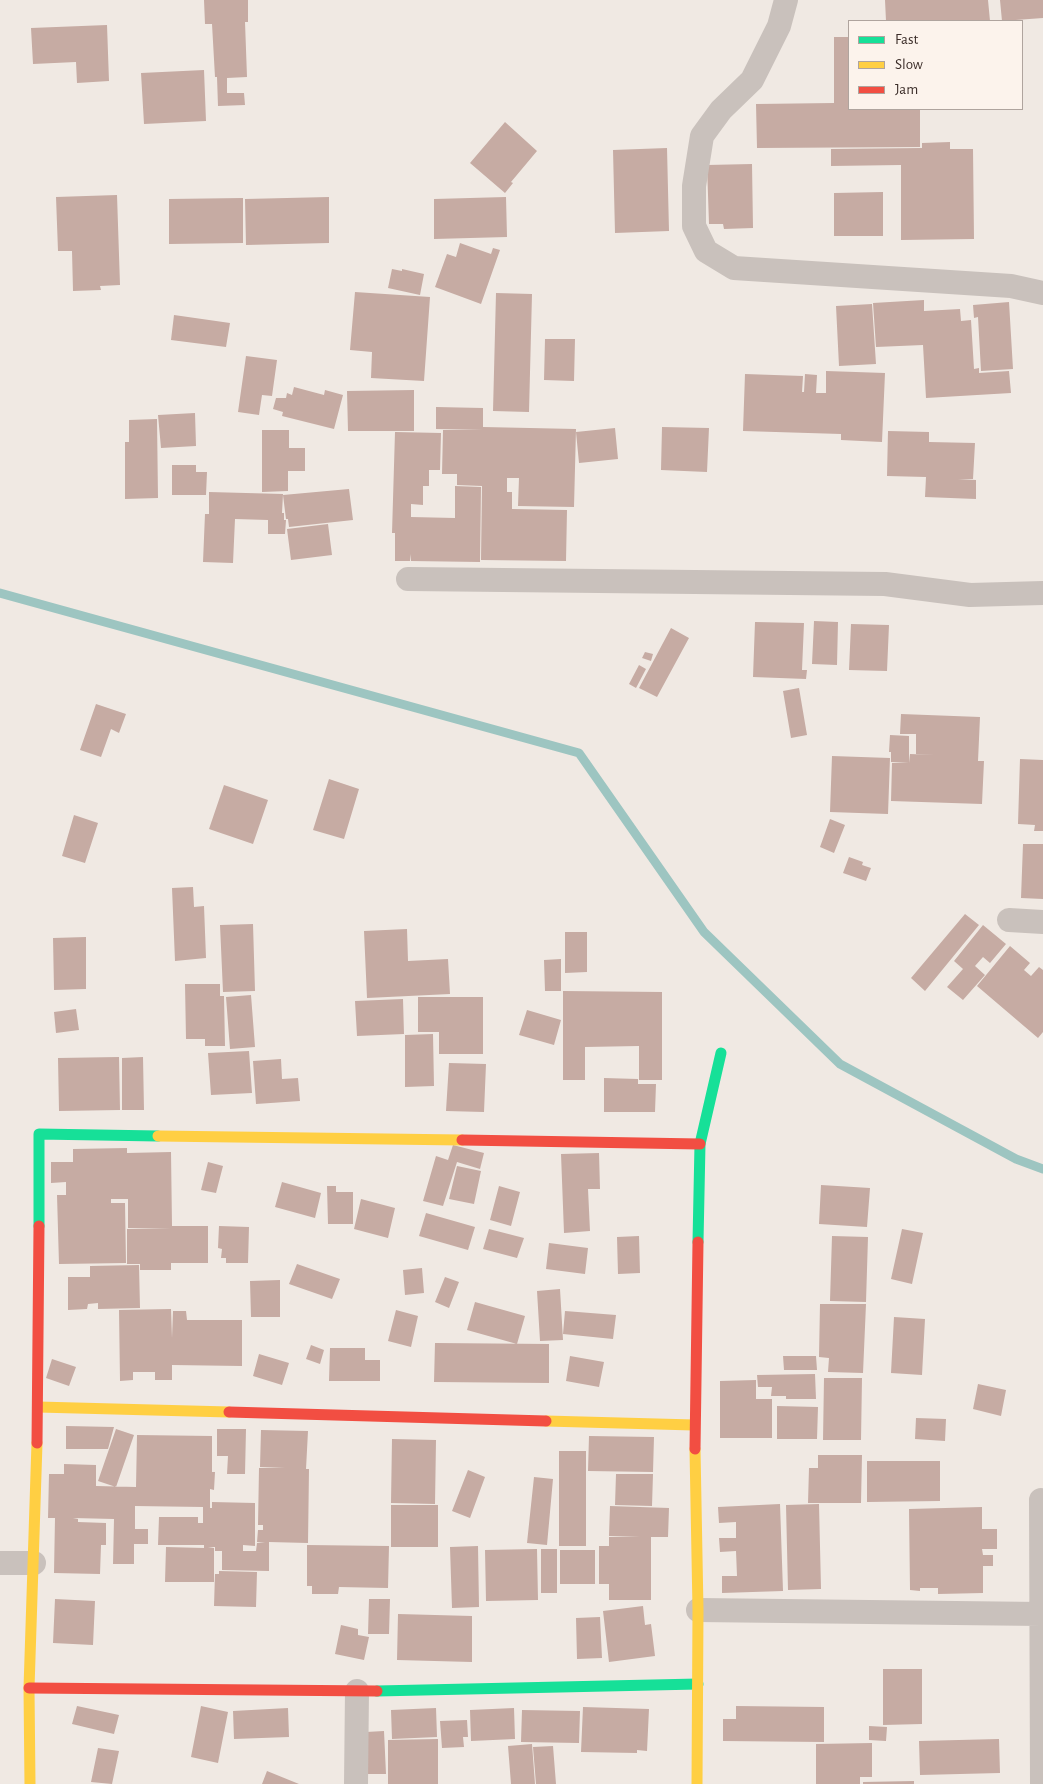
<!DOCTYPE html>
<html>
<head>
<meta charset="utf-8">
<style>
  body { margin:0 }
  #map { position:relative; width:1043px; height:1784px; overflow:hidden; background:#f0e9e3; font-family:"Alegreya Sans",sans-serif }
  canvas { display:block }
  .legend { position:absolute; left:848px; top:20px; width:175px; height:90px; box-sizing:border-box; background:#fcf3ec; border:1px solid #afa49e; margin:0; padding:6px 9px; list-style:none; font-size:15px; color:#3b2d29 }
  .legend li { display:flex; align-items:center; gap:10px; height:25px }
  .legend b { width:25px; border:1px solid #afa49e }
</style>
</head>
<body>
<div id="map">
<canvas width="1043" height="1784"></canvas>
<ul class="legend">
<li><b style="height:6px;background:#16e098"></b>Fast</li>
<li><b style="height:6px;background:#ffcf43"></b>Slow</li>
<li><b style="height:6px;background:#f24e42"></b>Jam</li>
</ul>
</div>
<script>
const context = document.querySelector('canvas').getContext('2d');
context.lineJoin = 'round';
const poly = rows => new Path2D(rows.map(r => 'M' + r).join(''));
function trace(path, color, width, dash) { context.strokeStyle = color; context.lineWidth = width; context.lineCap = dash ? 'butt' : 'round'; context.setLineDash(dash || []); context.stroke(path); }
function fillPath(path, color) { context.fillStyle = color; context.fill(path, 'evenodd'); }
trace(poly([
  [0,593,579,753,704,932,840,1064,1016,1159,1043,1169]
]), '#9dc5c1', 9);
fillPath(poly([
  [204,0,248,0,248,22,245,22,247,77,227,78,227,93,244,93,245,105,218,106,217,77,215,77,212,24,205,24],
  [885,0,988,0,990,21,886,21],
  [1000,0,1043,0,1043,18,1002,21],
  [107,25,109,81,77,83,76,62,33,64,31,28],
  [834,37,849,37,849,109,920,109,920,147,757,148,756,104,834,103],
  [204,70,206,121,144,124,141,73],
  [505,122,537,151,511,182,513,183,505,193,470,163],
  [950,142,950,149,973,149,974,239,901,240,901,165,831,166,831,149,922,148,922,143],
  [667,148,669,231,615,233,613,150],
  [752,164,753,228,724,229,723,224,709,224,707,165],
  [883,192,883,236,834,236,834,193],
  [117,195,120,285,100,286,101,290,73,291,72,251,58,251,56,197],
  [329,197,329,243,246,245,245,199],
  [506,197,507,237,434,239,434,199],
  [243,198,243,243,169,244,169,199],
  [460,243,491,254,493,248,500,250,481,304,435,287,447,254,456,257],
  [392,269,402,271,402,269,424,274,420,295,388,288],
  [355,292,430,297,424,381,371,378,372,352,350,350],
  [496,293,532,294,529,412,493,411],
  [924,300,924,311,960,309,961,321,971,320,974,369,979,368,979,373,1009,371,1011,393,926,398,923,345,876,347,873,303],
  [1009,302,1013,369,981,371,978,317,974,318,973,305],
  [872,304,876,364,839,366,836,306],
  [174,315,230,323,226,347,171,340],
  [545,339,575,339,574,381,544,380],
  [246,356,277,360,272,396,262,395,259,415,238,412],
  [826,371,885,373,882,442,841,440,841,434,743,431,745,374,803,376,802,392,804,392,805,374,817,375,816,393,826,393],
  [294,387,324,395,325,390,343,395,334,429,282,416,283,412,273,409,276,398,286,398,287,393,292,395],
  [414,390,414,431,348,431,347,391],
  [436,407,483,408,483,427,576,429,574,507,518,506,519,478,507,478,507,492,512,492,512,509,567,510,566,561,481,560,482,486,457,485,457,474,442,474,443,430,483,430,436,429],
  [195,413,196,446,161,448,158,415],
  [157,419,158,498,125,499,125,442,129,442,129,420],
  [662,427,709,428,707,472,661,470],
  [615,428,618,459,579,463,576,432],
  [262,430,289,430,289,448,305,448,305,471,288,471,288,491,262,492],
  [888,431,929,432,929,442,975,443,973,479,958,479,976,480,976,499,925,497,926,477,887,476],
  [395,432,441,433,440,470,429,470,429,486,423,486,423,505,411,504,411,517,455,518,455,486,481,487,480,562,411,561,410,554,410,561,395,561,395,533,392,533],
  [172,465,196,465,196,472,207,472,206,495,172,495],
  [349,489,353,520,289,527,288,519,286,519,283,495],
  [209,492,283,494,282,513,284,513,284,520,286,520,285,534,268,534,268,520,235,519,233,563,203,562,205,514,209,514],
  [328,524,332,555,291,560,287,529],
  [814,621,838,622,837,665,812,664],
  [755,622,804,623,802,670,807,670,806,679,753,677],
  [851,624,889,625,887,671,849,670],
  [671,628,689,638,657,697,639,688],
  [645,652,653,654,651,661,642,658],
  [639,665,646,669,636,688,629,684],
  [799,688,807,735,791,738,783,691],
  [96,704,126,714,119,733,111,729,101,757,80,750],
  [901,714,980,717,978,761,984,761,982,804,891,801,892,763,914,763,909,763,910,754,935,755,916,754,916,734,900,734],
  [890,735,909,736,909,763,891,762,891,752,889,752],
  [832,756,890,758,888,814,830,812],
  [1020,759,1043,760,1043,831,1034,831,1035,825,1018,824],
  [329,779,359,789,344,839,313,830],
  [224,785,268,800,253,844,209,829],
  [74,815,98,823,85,863,62,856],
  [830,819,845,825,834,853,820,847],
  [1023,844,1043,844,1043,899,1021,898],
  [849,857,863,862,862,865,871,868,866,881,843,873],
  [193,887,194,907,204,906,206,958,175,961,172,888],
  [965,914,979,925,925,991,911,978],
  [253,924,255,991,223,992,220,925],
  [983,925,1006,944,990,963,983,957,975,966,985,975,963,1000,947,987,963,969,954,961],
  [407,929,408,961,448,959,450,994,367,998,364,931],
  [565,932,587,932,587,972,565,973],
  [86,937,86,989,54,990,53,938],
  [1010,946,1030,963,1024,970,1031,976,1039,967,1043,970,1043,1032,1038,1038,977,986],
  [561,959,561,991,545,991,544,960],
  [185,984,220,984,220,996,224,996,225,1046,205,1046,205,1039,186,1039],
  [563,991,662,992,662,1080,639,1080,639,1046,585,1047,585,1080,563,1080],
  [251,995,255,1047,230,1049,226,997],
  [418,997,483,997,483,1054,439,1054,439,1032,418,1032],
  [403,999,404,1034,357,1036,355,1001],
  [76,1009,79,1030,56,1033,54,1012],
  [527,1010,561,1020,554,1045,519,1035],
  [433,1034,434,1086,405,1087,405,1035],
  [249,1051,252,1093,211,1095,208,1053],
  [119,1057,120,1110,59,1111,58,1058],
  [143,1057,144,1110,122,1110,122,1058],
  [281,1059,282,1079,298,1078,300,1101,256,1104,253,1061],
  [449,1063,486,1064,484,1112,446,1111],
  [604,1078,638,1079,638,1084,656,1084,655,1112,604,1112],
  [453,1145,484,1153,480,1169,457,1162,443,1206,423,1201,436,1156,448,1160],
  [127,1148,127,1153,171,1152,172,1226,208,1226,208,1263,171,1263,171,1270,140,1270,140,1264,127,1264,127,1229,171,1228,128,1228,128,1199,111,1199,111,1203,125,1203,126,1263,59,1264,57,1195,66,1195,66,1182,51,1183,51,1162,73,1162,73,1149],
  [599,1153,600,1189,588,1189,590,1231,564,1233,561,1154],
  [208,1162,223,1166,216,1193,201,1190],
  [457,1166,481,1171,474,1204,449,1199],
  [282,1182,321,1193,315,1218,275,1207],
  [821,1185,870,1188,867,1227,819,1224],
  [327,1186,336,1186,336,1192,353,1192,353,1224,328,1224],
  [499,1186,520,1192,511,1226,490,1220],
  [361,1199,395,1208,388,1238,354,1229],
  [426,1213,475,1227,468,1250,419,1236],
  [219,1226,249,1227,248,1263,226,1263,226,1258,221,1258,222,1249,218,1248],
  [489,1229,524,1238,517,1258,483,1249],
  [902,1229,923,1233,912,1284,891,1279],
  [639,1236,640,1273,618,1274,617,1237],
  [832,1236,868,1237,866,1302,830,1301],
  [549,1243,588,1248,585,1274,546,1269],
  [297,1264,340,1279,332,1299,289,1284],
  [139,1265,140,1308,98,1309,98,1303,88,1304,87,1309,68,1310,68,1277,90,1277,90,1266],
  [422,1268,424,1293,405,1295,403,1270],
  [445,1277,459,1282,449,1308,435,1302],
  [280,1280,280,1317,251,1317,250,1281],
  [560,1289,563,1340,540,1341,537,1291],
  [475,1302,525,1316,517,1344,467,1330],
  [820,1304,866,1304,863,1373,828,1372,829,1358,819,1357],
  [171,1309,172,1338,173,1311,186,1311,187,1320,242,1320,242,1366,172,1365,172,1380,155,1380,155,1372,133,1372,133,1380,120,1381,119,1310],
  [396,1310,418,1316,411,1347,388,1341],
  [565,1311,616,1315,613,1339,563,1334],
  [894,1317,925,1319,922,1375,891,1373],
  [435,1343,549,1344,549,1383,434,1382],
  [311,1345,324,1350,320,1364,306,1359],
  [330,1348,365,1348,365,1360,380,1360,380,1381,329,1381],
  [259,1354,289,1363,282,1385,253,1376],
  [570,1356,604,1362,599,1387,566,1381],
  [783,1356,816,1356,817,1370,784,1370],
  [52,1359,76,1367,69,1386,46,1378],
  [815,1374,816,1399,786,1399,786,1396,771,1396,772,1387,758,1387,757,1375],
  [824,1378,862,1378,861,1440,823,1440],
  [756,1380,756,1399,772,1399,772,1438,720,1438,720,1381],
  [978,1384,1006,1390,1001,1416,973,1409],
  [777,1406,818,1407,817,1439,777,1439],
  [916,1418,946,1419,945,1441,915,1439],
  [66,1426,114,1427,108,1449,66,1449],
  [116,1429,134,1435,116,1487,98,1481],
  [217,1429,246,1429,245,1474,227,1474,228,1456,217,1456],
  [261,1430,308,1431,306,1469,309,1469,308,1543,269,1542,269,1571,222,1570,222,1551,215,1551,215,1547,208,1547,214,1548,214,1582,165,1582,166,1547,204,1548,204,1545,158,1545,159,1517,198,1517,198,1523,203,1523,203,1507,135,1506,135,1529,148,1529,148,1544,134,1544,134,1564,113,1564,114,1519,73,1518,78,1519,78,1522,106,1523,106,1545,101,1545,100,1574,54,1573,55,1518,48,1518,49,1474,64,1474,64,1464,96,1465,96,1486,136,1487,137,1435,212,1436,212,1472,215,1472,214,1490,210,1489,210,1508,212,1508,212,1502,255,1503,255,1546,243,1545,243,1551,256,1551,257,1543,265,1543,257,1542,258,1530,263,1530,263,1525,258,1525,259,1468,285,1468,260,1467],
  [589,1436,654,1437,653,1472,588,1471],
  [392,1439,436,1440,435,1504,391,1503],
  [559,1451,586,1451,586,1546,559,1546],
  [818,1455,862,1455,861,1503,808,1503,809,1468,818,1468],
  [867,1461,940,1461,940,1501,867,1502],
  [468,1470,485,1477,470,1518,452,1511],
  [616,1474,653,1474,652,1506,615,1505],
  [534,1477,553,1479,547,1545,527,1543],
  [780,1504,783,1591,722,1593,722,1576,737,1576,736,1551,720,1552,719,1538,736,1538,736,1522,719,1523,718,1507],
  [819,1504,821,1589,788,1590,786,1505],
  [391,1505,438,1505,438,1547,391,1547],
  [610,1506,669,1508,668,1537,651,1537,651,1600,609,1600,609,1584,599,1584,599,1546,609,1546,609,1537,640,1537,609,1536],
  [982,1507,982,1529,997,1529,997,1549,982,1549,983,1555,993,1555,993,1566,983,1566,983,1593,938,1594,938,1588,920,1588,920,1591,910,1590,909,1509],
  [307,1545,389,1546,388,1588,339,1587,338,1594,312,1594,312,1586,307,1586],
  [478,1546,479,1607,452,1608,450,1547],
  [537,1549,538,1600,486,1601,485,1550],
  [541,1549,557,1549,557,1593,541,1593],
  [560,1550,595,1550,595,1584,560,1584],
  [219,1571,257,1572,256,1607,214,1606,215,1574,219,1574],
  [55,1599,95,1601,93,1645,53,1643],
  [369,1599,390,1599,389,1634,368,1634],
  [643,1606,645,1625,651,1624,655,1656,609,1662,603,1611],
  [398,1614,472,1616,472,1662,397,1660],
  [600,1617,602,1658,577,1659,576,1618],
  [341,1625,358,1629,358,1635,369,1637,364,1660,335,1654],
  [883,1669,922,1669,922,1724,883,1725],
  [77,1706,119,1715,114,1734,72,1724],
  [201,1706,228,1712,218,1763,191,1757],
  [736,1706,824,1707,824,1742,723,1741,723,1719,736,1719],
  [583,1707,649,1709,647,1751,637,1750,637,1753,581,1752],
  [288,1708,289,1737,234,1739,233,1711],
  [436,1708,437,1737,392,1739,391,1710],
  [514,1708,515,1739,471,1741,470,1710],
  [522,1710,580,1711,579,1743,521,1742],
  [467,1720,468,1737,463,1737,464,1747,442,1748,440,1721],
  [869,1726,887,1727,886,1741,869,1740],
  [384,1731,386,1774,368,1774,366,1732],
  [438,1739,438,1784,388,1784,388,1740],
  [999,1739,1000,1773,920,1775,919,1741],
  [872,1743,872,1777,860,1777,860,1784,816,1784,816,1744],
  [532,1744,535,1784,511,1784,508,1746],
  [553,1746,556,1784,536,1784,533,1747],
  [98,1748,119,1751,112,1784,91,1782],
  [267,1771,299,1784,262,1784],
  [914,1781,914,1784,863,1784,863,1782]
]), '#c6aba3');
trace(poly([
  [786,0,779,26,752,80,721,110,702,136,694,186,694,226,706,251,734,268,1011,286,1043,293],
  [408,579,885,584,970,595,1043,593],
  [1009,920,1043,922],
  [1041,1500,1042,1784],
  [0,1563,34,1563],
  [698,1610,1041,1614],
  [356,1784,357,1691]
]), '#c9c1bc', 24);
trace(poly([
  [39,1226,39,1134,158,1136],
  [698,1242,700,1144,721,1053],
  [377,1691,698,1684]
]), '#16e098', 11);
trace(poly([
  [158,1136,462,1140],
  [38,1407,229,1412],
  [546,1421,694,1425],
  [695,1449,698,1610,697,1784],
  [30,1784,29,1688,37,1443]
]), '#ffcf43', 11);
trace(poly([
  [462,1140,700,1144],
  [229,1412,546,1421],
  [37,1443,39,1226],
  [695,1449,698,1242],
  [29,1688,377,1691]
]), '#f24e42', 11);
</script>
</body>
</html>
